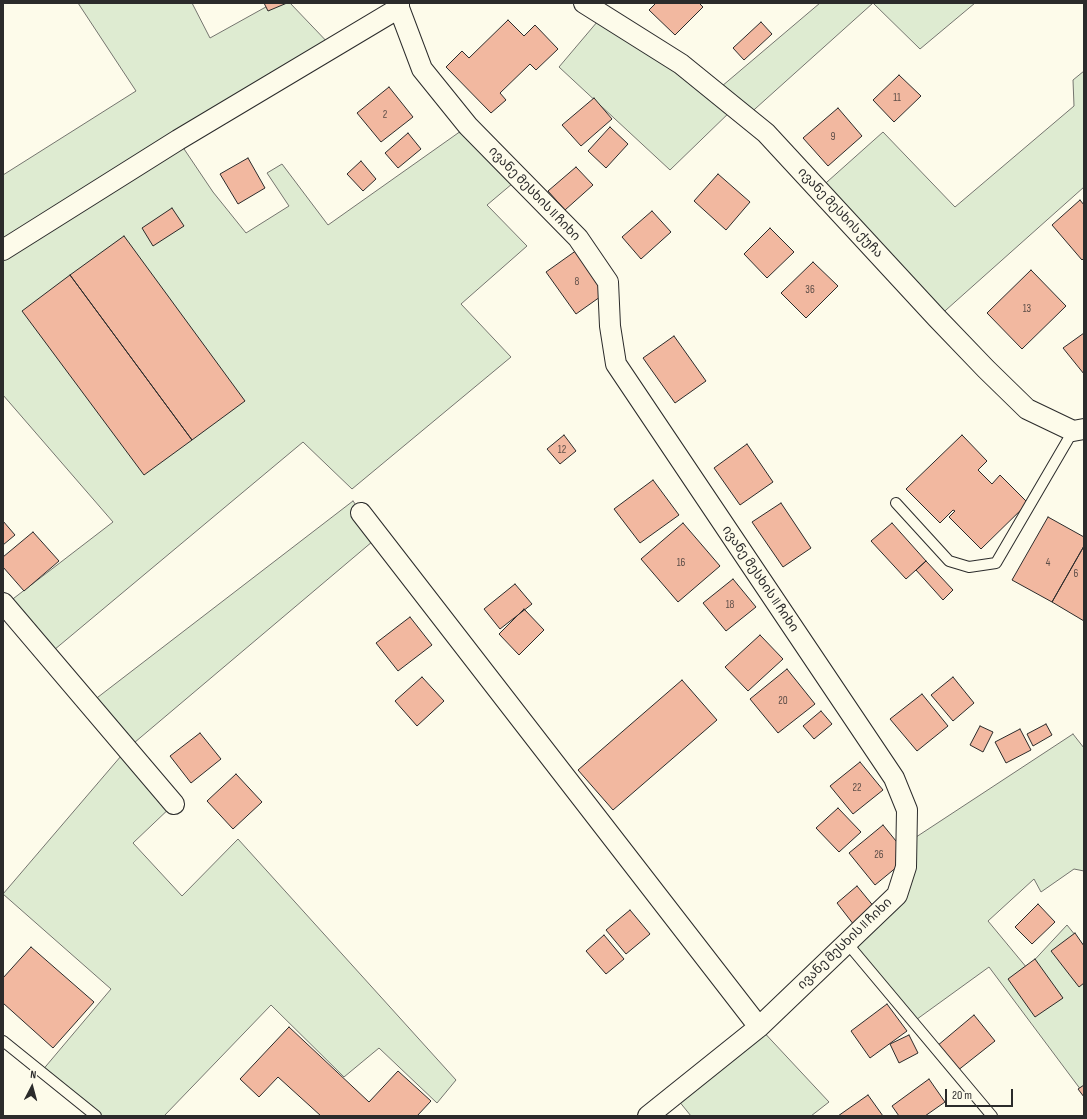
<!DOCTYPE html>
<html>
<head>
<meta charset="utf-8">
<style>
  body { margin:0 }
  #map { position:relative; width:1087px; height:1119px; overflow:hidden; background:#fdfbea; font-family:"Sofia Sans Condensed",sans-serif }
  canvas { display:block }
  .frame { position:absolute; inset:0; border:4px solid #2b2b2b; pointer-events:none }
  .north { position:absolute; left:12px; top:1067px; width:40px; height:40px; -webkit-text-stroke:3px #fdfbea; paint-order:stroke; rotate:6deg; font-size:11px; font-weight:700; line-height:16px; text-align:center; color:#2b2b2b }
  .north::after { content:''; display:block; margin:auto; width:14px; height:18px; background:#2b2b2b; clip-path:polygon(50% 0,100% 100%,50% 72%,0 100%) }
  .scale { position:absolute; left:945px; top:1089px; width:68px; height:18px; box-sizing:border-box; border:2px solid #2b2b2b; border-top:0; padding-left:5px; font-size:12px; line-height:14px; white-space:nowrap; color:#2b2b2b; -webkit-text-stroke:3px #fdfbea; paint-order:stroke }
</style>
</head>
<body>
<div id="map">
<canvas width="1087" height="1119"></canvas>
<div class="frame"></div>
<div class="north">N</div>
<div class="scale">20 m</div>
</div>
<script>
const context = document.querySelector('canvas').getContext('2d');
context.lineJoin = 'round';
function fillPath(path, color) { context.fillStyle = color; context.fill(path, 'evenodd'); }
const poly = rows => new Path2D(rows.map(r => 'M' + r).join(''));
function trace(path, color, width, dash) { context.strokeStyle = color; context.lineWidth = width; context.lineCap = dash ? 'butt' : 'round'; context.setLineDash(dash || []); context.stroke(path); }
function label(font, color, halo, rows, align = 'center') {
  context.font = font + ' "Sofia Sans Condensed","Noto Sans Georgian",sans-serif'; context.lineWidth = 3; context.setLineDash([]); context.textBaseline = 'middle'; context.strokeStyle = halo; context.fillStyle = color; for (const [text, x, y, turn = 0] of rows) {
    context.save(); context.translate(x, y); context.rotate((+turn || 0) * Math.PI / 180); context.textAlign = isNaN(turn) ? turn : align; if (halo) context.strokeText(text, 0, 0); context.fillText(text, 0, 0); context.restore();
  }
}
const green = poly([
  [78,3,192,3,210,38,273,3,290,3,333,48,178,140,213,192,246,233,289,206,267,173,282,164,328,225,468,126,519,178,487,205,527,246,461,304,511,357,352,489,303,442,48,655,5,605,113,522,3,395,3,175,136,91,78,3],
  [820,3,873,3,746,117,734,108,670,170,559,67,603,15,715,92,820,3],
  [873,3,975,3,920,49,873,3],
  [1084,71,1084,187,937,318,818,190,883,132,955,207,1074,106,1073,80,1084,71],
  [353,501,379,536,128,748,174,804,133,843,182,896,238,839,456,1080,437,1103,379,1048,344,1077,271,1005,164,1116,96,1116,41,1072,111,989,3,894,127,749,89,704,353,501],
  [1073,734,1084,748,1084,871,1074,869,1041,892,1034,879,988,921,1027,968,1067,925,1084,946,1084,1094,989,967,913,1022,847,943,897,895,907,843,1073,734],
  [759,1027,829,1102,811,1116,691,1116,674,1095,759,1027]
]);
fillPath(green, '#deebd1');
trace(green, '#74746e', 1);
const building = poly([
  [264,3,287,3,268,11,264,3],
  [656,3,699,3,703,7,675,35,649,10,656,3],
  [508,20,524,36,535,25,558,49,536,70,530,64,500,93,506,100,491,113,446,67,462,51,469,58,508,20],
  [761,22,772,34,744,60,733,48,761,22],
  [899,75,921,96,894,122,873,100,899,75],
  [389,87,413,117,381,142,357,113,389,87],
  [594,98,612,119,581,146,562,125,594,98],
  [838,108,862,136,828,166,803,138,838,108],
  [610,127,628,144,606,168,588,151,610,127],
  [408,133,421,149,398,168,385,153,408,133],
  [248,158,265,188,238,204,220,174,248,158],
  [361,161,376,179,363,191,347,174,361,161],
  [576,167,593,185,565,210,548,191,576,167],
  [718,174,750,202,726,230,694,201,718,174],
  [1080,200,1084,205,1084,258,1082,260,1052,225,1080,200],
  [172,208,184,226,153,246,142,228,172,208],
  [652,211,671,232,641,259,622,237,652,211],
  [770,228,794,252,767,278,744,254,770,228],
  [124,236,245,401,192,440,70,275,124,236],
  [577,250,607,292,576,314,546,272,577,250],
  [813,262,838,286,806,318,781,293,813,262],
  [1031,270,1066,306,1022,349,987,313,1031,270],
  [70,275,192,440,144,475,22,311,70,275],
  [1084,333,1084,374,1063,348,1084,333],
  [674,336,706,381,675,403,643,358,674,336],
  [564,435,576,451,560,464,547,449,564,435],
  [962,435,987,461,978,470,992,484,1000,475,1028,503,981,549,949,517,955,511,953,510,940,523,906,489,962,435],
  [747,444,773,482,740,505,714,468,747,444],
  [653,480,679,515,640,543,614,509,653,480],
  [781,503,811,548,783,567,752,522,781,503],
  [1048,517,1084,537,1084,546,1052,602,1012,580,1048,517],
  [3,521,15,535,3,545,3,521],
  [683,523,720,566,678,602,641,559,683,523],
  [892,523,926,561,906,579,871,541,892,523],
  [33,532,59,561,24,591,3,567,3,557,33,532],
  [1084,546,1084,621,1052,602,1084,546],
  [926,561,953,590,943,600,916,570,926,561],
  [733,579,756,607,726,631,703,603,733,579],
  [515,584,532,604,500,629,484,609,515,584],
  [524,609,544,630,519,655,499,634,524,609],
  [410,617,432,645,398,671,376,643,410,617],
  [760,635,783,659,748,691,725,667,760,635],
  [787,669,815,704,778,733,750,699,787,669],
  [422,677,444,701,417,726,395,701,422,677],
  [953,677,974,703,953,721,931,695,953,677],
  [682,680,717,720,613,810,578,770,682,680],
  [922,694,948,726,917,751,890,719,922,694],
  [821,711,832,724,814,739,803,726,821,711],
  [1046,724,1052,735,1033,746,1027,734,1046,724],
  [980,726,993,732,983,752,970,745,980,726],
  [1020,729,1031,750,1006,763,995,742,1020,729],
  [200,733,221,759,191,783,170,756,200,733],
  [860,762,883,790,853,814,830,786,860,762],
  [236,774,262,802,233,829,207,801,236,774],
  [838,808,861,832,839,852,816,828,838,808],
  [883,825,909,857,875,885,849,853,883,825],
  [857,886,875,908,854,925,837,903,857,886],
  [1038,904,1055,922,1032,944,1015,927,1038,904],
  [630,910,650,934,626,954,606,930,630,910],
  [1075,933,1084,946,1084,983,1079,987,1051,951,1075,933],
  [604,935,624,959,606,974,586,951,604,935],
  [31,947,94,1002,53,1048,3,1003,3,978,31,947],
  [1035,959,1063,998,1035,1017,1008,979,1035,959],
  [887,1004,907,1031,870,1058,851,1031,887,1004],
  [974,1015,995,1041,957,1071,937,1046,974,1015],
  [289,1027,369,1102,398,1071,431,1101,417,1116,321,1116,278,1077,259,1097,240,1079,289,1027],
  [909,1035,918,1053,899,1063,890,1044,909,1035],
  [929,1079,945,1102,925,1116,899,1116,892,1106,929,1079],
  [1084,1085,1084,1097,1078,1089,1084,1085],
  [868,1095,883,1116,838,1116,868,1095]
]);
fillPath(building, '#f2b8a0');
trace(building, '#2b2b2b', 1);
const lane = poly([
  [896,503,949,561,969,567,996,563,1073,431],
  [847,943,992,1116],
  [3,1041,96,1116]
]);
const street = poly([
  [399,3,399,8,422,69,468,126,578,238,608,282,610,326,616,364,894,778,907,810,906,867,897,895,759,1027,648,1116],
  [584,3,681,64,766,133,937,318,986,369,1027,409,1073,431,1084,429],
  [3,250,178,140,399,8],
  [361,513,759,1027],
  [3,603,174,804]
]);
trace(lane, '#2b2b2b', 12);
trace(street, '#2b2b2b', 22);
trace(lane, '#fdfbea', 10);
trace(street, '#fdfbea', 20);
label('11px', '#5d4e48', null, [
  ["11",897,98],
  ["2",385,115],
  ["9",833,137],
  ["8",577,282],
  ["36",810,290],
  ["13",1027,309],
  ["12",562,450],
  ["16",681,563],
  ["4",1048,563],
  ["6",1076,574],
  ["18",730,605],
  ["20",783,701],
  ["22",857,788],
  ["26",879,855]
]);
label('13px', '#2b2b2b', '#fdfbea', [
  ["ივანე მესხის II ჩიხი",534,194,46],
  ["ივანე მესხის ქუჩა",840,213,47],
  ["ივანე მესხის II ჩიხი",760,579,56],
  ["ივანე მესხის II ჩიხი",845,944,-44]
]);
</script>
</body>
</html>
